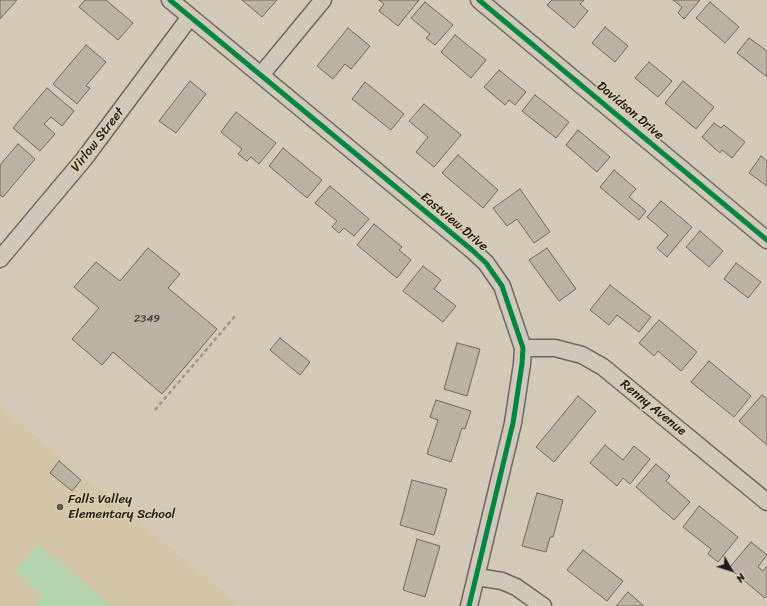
<!DOCTYPE html>
<html>
<head>
<meta charset="utf-8">
<style>
  body { margin:0 }
  #map { position:relative; width:767px; height:606px; overflow:hidden; background:#d3cab7; font-family:Sriracha,sans-serif }
  canvas { display:block }
  .north { position:absolute; left:711px; top:550px; width:40px; height:40px; -webkit-text-stroke:3px #dfceab; paint-order:stroke; rotate:129deg; font-size:11px; font-weight:700; line-height:16px; text-align:center; color:#1c1c1c }
  .north::after { content:''; display:block; margin:auto; width:14px; height:18px; background:#1c1c1c; clip-path:polygon(50% 0,100% 100%,50% 72%,0 100%) }
</style>
</head>
<body>
<div id="map">
<canvas width="767" height="606"></canvas>
<div class="north">N</div>
</div>
<script>
const context = document.querySelector('canvas').getContext('2d');
context.lineJoin = 'round';
function fillPath(path, color) { context.fillStyle = color; context.fill(path, 'evenodd'); }
const poly = rows => new Path2D(rows.map(r => 'M' + r).join(''));
function trace(path, color, width, dash) { context.strokeStyle = color; context.lineWidth = width; context.lineCap = dash ? 'butt' : 'round'; context.setLineDash(dash || []); context.stroke(path); }
function label(font, color, halo, rows, align = 'center') {
  context.font = font + ' Sriracha,sans-serif'; context.lineWidth = 3; context.setLineDash([]); context.textBaseline = 'middle'; context.strokeStyle = halo; context.fillStyle = color; for (const [text, x, y, turn = 0] of rows) {
    context.save(); context.translate(x, y); context.rotate((+turn || 0) * Math.PI / 180); context.textAlign = isNaN(turn) ? turn : align; if (halo) context.strokeText(text, 0, 0); context.fillText(text, 0, 0); context.restore();
  }
}
fillPath(poly([
  [0,407,241,606,0,606]
]), '#d4c6a9');
fillPath(poly([
  [38,544,111,606,35,606,43,596,15,571]
]), '#b6d6b0');
const building = poly([
  [0,0,17,0,0,19,0,0],
  [85,0,106,0,133,23,118,40,79,7,85,0],
  [242,0,277,0,262,17,242,0],
  [379,0,419,0,398,26,379,11,384,4,379,0],
  [552,0,584,0,580,4,588,11,574,28,547,5,552,0],
  [673,0,700,0,684,19,678,13,682,7,673,0],
  [425,2,453,25,435,45,426,38,430,34,411,18,425,2],
  [710,2,739,27,725,43,696,18,710,2],
  [605,27,628,46,615,62,592,43,605,27],
  [348,28,370,46,351,69,345,64,333,79,317,66,348,28],
  [455,35,486,60,471,78,441,52,455,35],
  [749,38,767,51,767,77,737,53,749,38],
  [86,45,106,62,86,86,90,88,77,104,53,84,86,45],
  [649,62,672,81,658,97,635,78,649,62],
  [499,70,526,92,515,105,509,100,505,105,484,87,499,70],
  [190,81,206,94,176,133,159,121,190,81],
  [683,81,714,107,696,129,665,103,683,81],
  [365,82,404,114,391,130,352,99,365,82],
  [47,88,74,111,62,126,51,117,44,124,55,134,40,151,13,128,47,88],
  [535,95,569,122,556,138,522,111,535,95],
  [424,104,461,135,434,167,416,152,428,137,409,121,424,104],
  [236,112,276,143,259,164,251,157,247,161,238,154,242,149,221,132,236,112],
  [714,123,721,128,724,125,745,142,732,158,722,150,720,153,702,137,714,123],
  [578,130,610,157,597,172,566,145,578,130],
  [18,144,35,159,3,197,0,195,0,165,18,144],
  [283,148,322,180,307,198,269,166,283,148],
  [458,155,498,190,483,208,442,173,458,155],
  [761,156,767,161,767,186,749,173,761,156],
  [614,170,636,189,629,197,646,211,639,220,600,187,614,170],
  [330,186,369,219,354,236,344,228,339,233,332,227,337,221,315,203,330,186],
  [520,189,550,232,534,243,517,219,507,226,493,208,520,189],
  [661,201,692,227,667,257,657,248,668,235,647,217,661,201],
  [374,224,402,247,399,250,411,260,397,278,357,245,374,224],
  [700,231,723,251,709,267,686,247,700,231],
  [148,248,180,274,168,288,217,329,162,394,113,352,102,365,72,339,99,308,74,287,96,262,120,281,148,248],
  [547,248,576,289,559,301,529,260,547,248],
  [736,263,761,282,748,298,724,279,736,263],
  [423,266,441,280,434,289,456,306,443,322,403,291,423,266],
  [610,285,651,317,639,332,617,315,609,325,590,310,610,285],
  [659,320,697,352,681,371,658,351,654,356,639,343,659,320],
  [280,338,310,362,300,375,270,350,280,338],
  [457,343,480,349,467,396,444,389,457,343],
  [709,361,751,396,734,417,691,382,709,361],
  [762,395,767,399,767,445,739,421,762,395],
  [578,396,596,411,554,462,536,447,578,396],
  [436,400,471,411,465,429,462,428,451,462,427,454,438,420,430,417,436,400],
  [605,445,623,460,634,446,650,459,630,484,623,478,617,486,590,463,605,445],
  [59,461,81,480,72,491,50,473,59,461],
  [656,464,670,476,666,481,690,502,674,520,636,487,656,464],
  [412,480,447,489,434,535,400,525,412,480],
  [537,493,563,500,553,537,550,537,546,552,522,546,537,493],
  [699,506,738,537,718,562,708,554,711,549,683,527,699,506],
  [417,539,440,546,425,597,403,590,417,539],
  [751,542,767,555,758,567,763,571,767,566,767,596,765,598,729,568,751,542],
  [583,550,623,581,607,601,567,570,583,550],
  [628,592,644,606,616,606,628,592]
]);
fillPath(building, '#bbb3a3');
trace(building, '#6e6a62', 1);
const minor = poly([
  [170,0,472,250,486,263,502,286,523,348,522,364,513,423,469,606],
  [479,0,767,240],
  [261,75,323,0],
  [0,259,84,159,190,17],
  [523,348,555,348,582,355,603,367,767,502],
  [477,577,502,581,516,587,543,606]
]);
trace(minor, '#6e6a62', 19);
trace(poly([
  [155,410,235,316]
]), '#9c978c', 2.5, [4, 3]);
trace(minor, '#cfc8bb', 16);
trace(poly([
  [170,0,472,250,486,263,502,286,523,348,522,364,513,423,469,606],
  [479,0,767,240]
]), '#00873e', 5);
for (const [x, y, r, color] of [
  [60,507,4,"#5c5952"]
]) { const dot = new Path2D(); dot.arc(x, y, r, 0, 2 * Math.PI); context.fillStyle = color; context.fill(dot); trace(dot, '#dfceab', 1.5); }
label('11px', '#44423e', null, [
  ["2349",147,319]
]);
label('13px', '#1c1c1c', '#dfceab', [
  ["Davidson Drive",630,111,40],
  ["Virlow Street",98,140,-52],
  ["Eastview Drive",454,222,40],
  ["Renny Avenue",653,408,39]
]);
label('13px', '#1c1c1c', '#dfceab', [
  ["Falls Valley",68,500],
  ["Elementary School",68,515]
], 'left');
</script>
</body>
</html>
